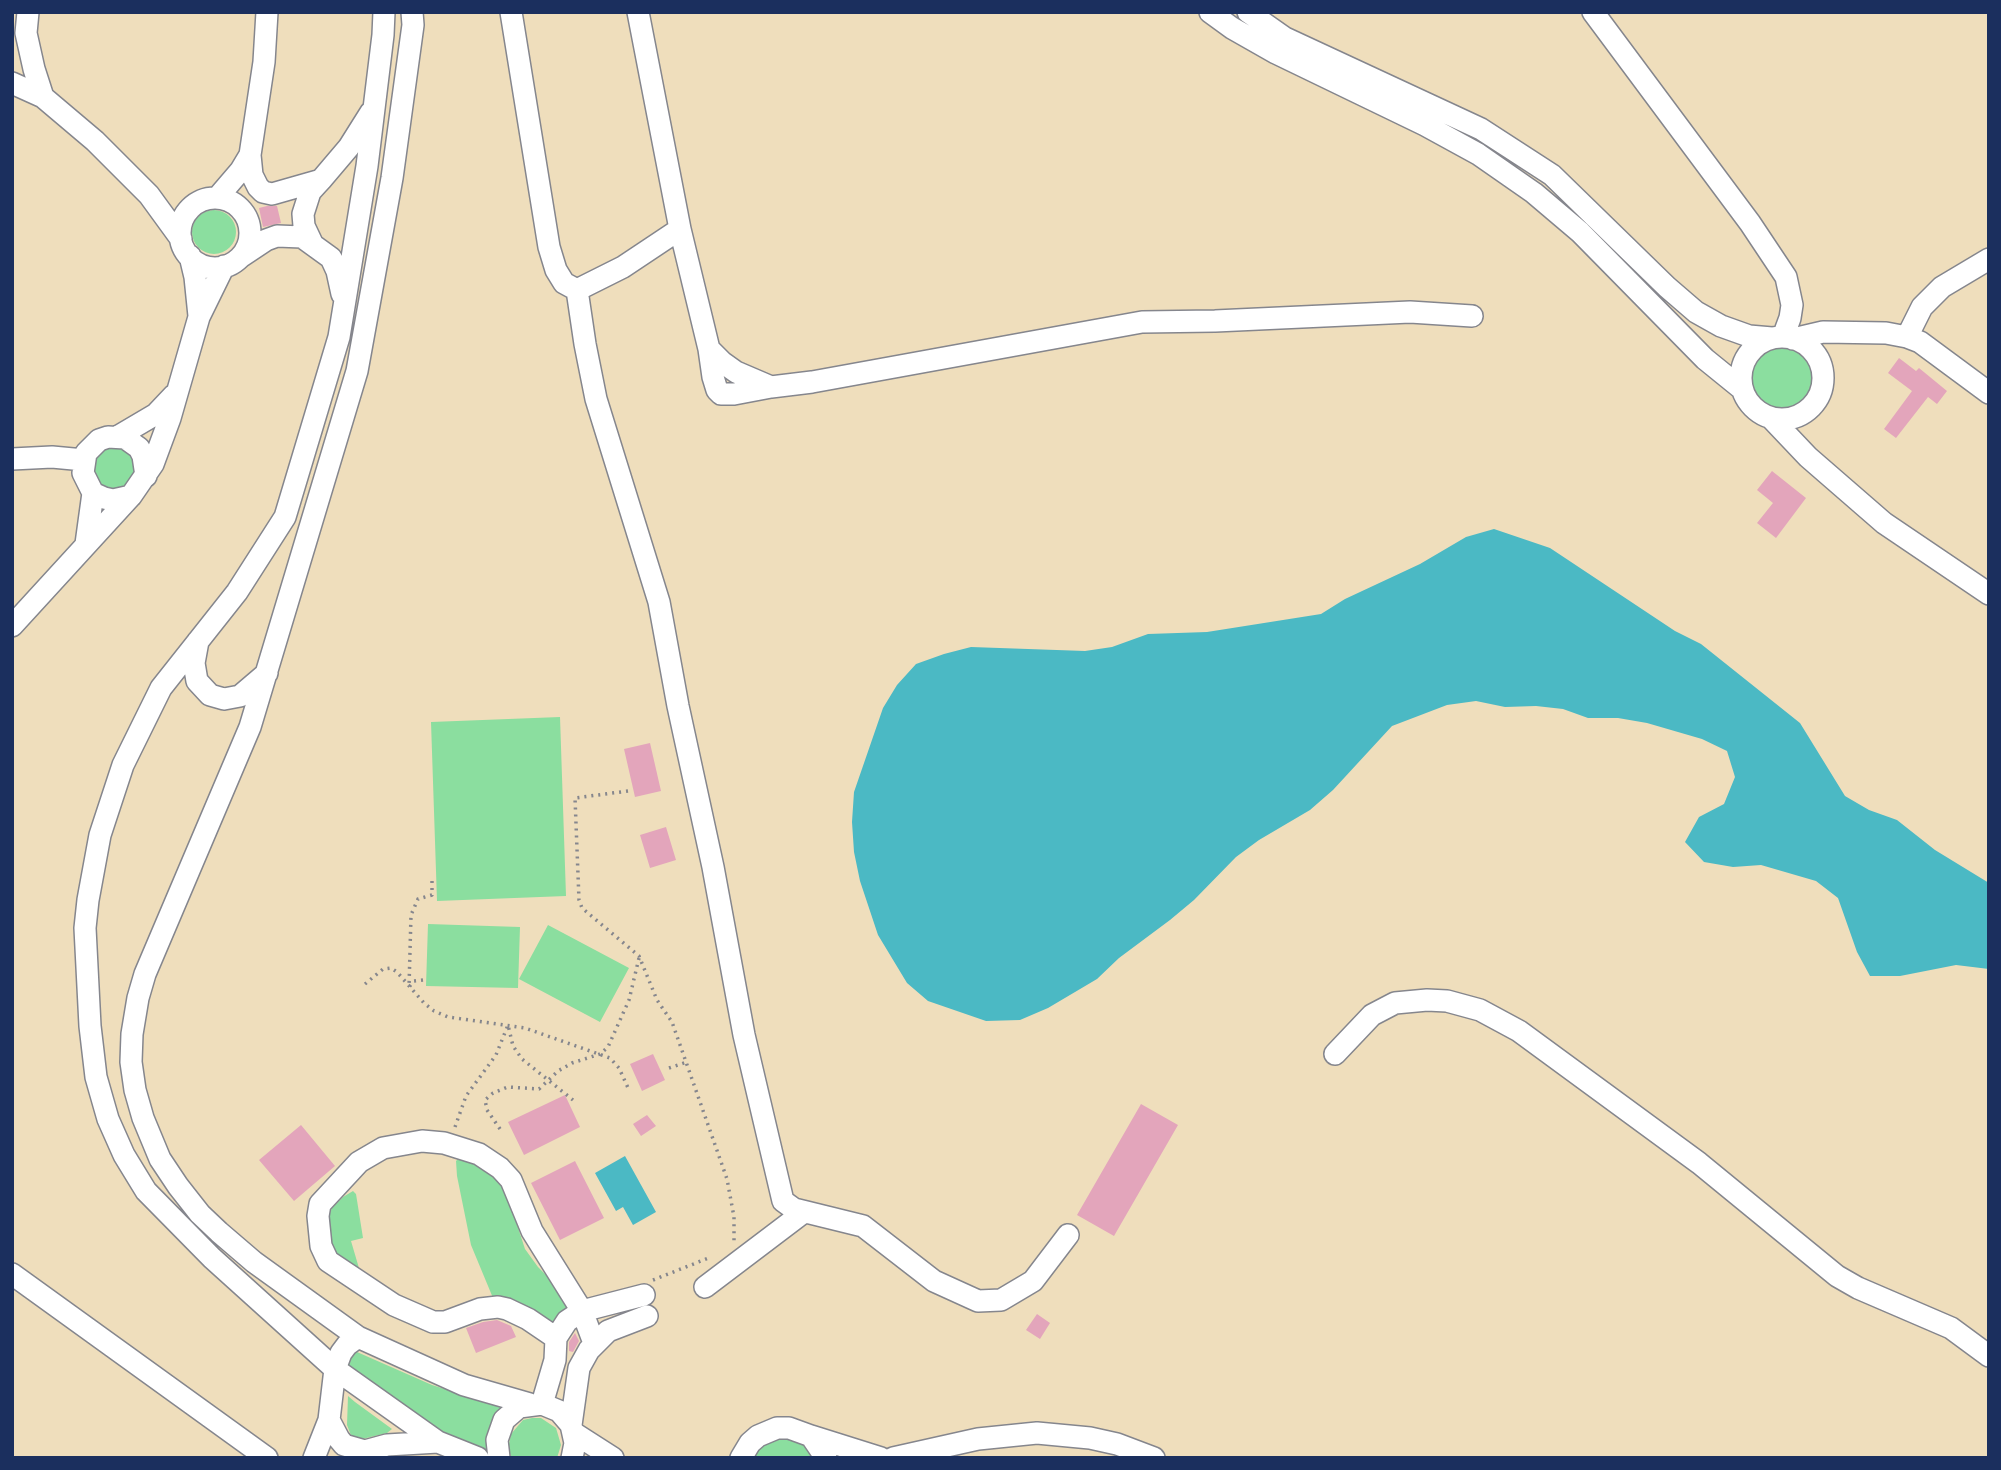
<!DOCTYPE html>
<html>
<head>
<meta charset="utf-8">
<style>
  body { margin:0 }
  #map { position:relative; width:2001px; height:1470px; overflow:hidden; background:#efdebc; font-family:Kalam,sans-serif }
  canvas { display:block }
  .frame { position:absolute; inset:0; border:14px solid #1b2f5e; pointer-events:none }
</style>
</head>
<body>
<div id="map">
<canvas width="2001" height="1470"></canvas>
<div class="frame"></div>
</div>
<script>
const context = document.querySelector('canvas').getContext('2d');
context.lineJoin = 'round';
function fillPath(path, color) { context.fillStyle = color; context.fill(path, 'evenodd'); }
const poly = rows => new Path2D(rows.map(r => 'M' + r).join(''));
function trace(path, color, width, dash) { context.strokeStyle = color; context.lineWidth = width; context.lineCap = dash ? 'butt' : 'round'; context.setLineDash(dash || []); context.stroke(path); }
fillPath(poly([
  '192 232a22 22 0 1 1 44 0a22 22 0 1 1-44 0Z',
  '1751 378a31 31 0 1 1 62 0a31 31 0 1 1-62 0Z',
  [120,445,133,454,136,480,113,493,94,482,93,459,104,447],
  [560,717,566,896,437,901,431,722],
  [428,924,520,927,518,988,426,986],
  [548,925,629,968,600,1022,519,979],
  [461,1156,502,1179,525,1249,538,1267,569,1298,570,1305,556,1325,493,1298,471,1245,457,1176,456,1161],
  [353,1191,356,1194,363,1238,351,1241,361,1275,330,1254,325,1224,332,1208,343,1197],
  [357,1352,432,1385,505,1408,490,1430,485,1454,440,1431,348,1367,347,1360,351,1354],
  [348,1396,355,1402,392,1429,387,1433,358,1440,352,1438,347,1425],
  [532,1418,541,1418,556,1428,561,1445,557,1458,512,1458,508,1449,511,1434,523,1420],
  [777,1436,804,1442,816,1458,752,1458,760,1445]
]), '#8bde9f');
fillPath(poly([
  [1494,529,1550,548,1675,631,1701,644,1800,723,1845,796,1869,810,1897,820,1935,850,1989,883,1989,969,1956,965,1900,976,1870,976,1857,952,1838,898,1816,881,1761,865,1733,867,1704,862,1685,842,1699,817,1724,804,1735,777,1727,751,1702,739,1647,723,1618,718,1588,718,1563,709,1536,706,1505,707,1476,701,1447,705,1392,726,1333,790,1310,810,1259,840,1236,857,1194,900,1170,920,1119,958,1097,979,1048,1008,1020,1020,986,1021,928,1001,907,983,878,935,860,881,854,852,852,822,854,792,883,708,897,685,916,664,944,654,971,647,1085,651,1112,647,1148,634,1207,632,1321,614,1345,599,1420,564,1466,537],
  [625,1156,656,1212,633,1225,623,1207,616,1211,595,1173]
]), '#4bb9c4');
fillPath(poly([
  [267,206,277,206,281,223,263,227,259,208],
  [1899,358,1916,371,1919,368,1947,391,1937,404,1928,397,1896,438,1884,429,1912,391,1888,373],
  [1772,471,1806,498,1776,538,1757,523,1773,503,1757,490],
  [650,743,661,791,635,797,624,749],
  [666,827,676,860,650,868,640,835],
  [653,1054,665,1080,642,1091,630,1064],
  [565,1095,580,1127,524,1155,508,1122],
  [1141,1104,1178,1125,1114,1236,1077,1215],
  [647,1115,656,1126,641,1136,633,1124],
  [301,1125,335,1166,294,1201,259,1160],
  [575,1161,604,1218,560,1240,531,1183],
  [1037,1314,1050,1323,1040,1339,1026,1330],
  [497,1320,511,1326,516,1337,476,1353,466,1328,483,1322],
  [575,1333,579,1341,573,1352,569,1351,569,1342]
]), '#e3a5bb');
const minor = poly([
  [28,12,26,33,34,69,43,97],
  [267,12,264,62,250,155,252,175,258,187,263,192,272,194,321,180,349,147,371,112],
  [384,12,383,35,367,166,339,337,285,517,237,592,161,688,123,765,100,835,88,900,85,928,90,1026,96,1077,108,1119,124,1155,146,1191,212,1258,335,1369,438,1442,478,1458],
  [412,12,413,25,392,178,357,371,250,727,145,974,138,998,132,1034,131,1062,135,1090,143,1118,160,1159,178,1186,200,1214,219,1232,254,1262,358,1337,464,1385,530,1404],
  [511,12,549,247,556,270,564,283,577,290,623,267,680,229],
  [638,12,680,229,709,349],
  [1210,12,1232,28,1276,53,1425,125,1478,154,1534,193,1580,232,1705,359,1742,389],
  [1248,12,1285,38,1481,129,1552,175,1667,287,1696,312,1721,326,1749,336,1772,338],
  [1593,12,1750,223,1786,277,1792,305,1790,318,1783,337],
  [12,83,43,97,95,141,149,195,181,239],
  [217,198,241,170,250,155],
  '180 233a35 35 0 1 1 70 0a35 35 0 1 1-70 0Z',
  [312,243,304,226,303,214,310,192,321,180],
  [190,256,195,277,199,316],
  [242,256,266,240,277,236,302,237,331,258,337,271,342,294],
  [577,290,585,344,596,399,659,602,678,706,713,867,744,1035,783,1201,794,1209,863,1226,934,1281,978,1301,1001,1300,1033,1281,1068,1235],
  [1907,337,1922,307,1942,287,1989,259],
  '1741 378a41 41 0 1 1 82 0a41 41 0 1 1-82 0Z',
  [1793,339,1823,332,1886,333,1907,337,1920,342,1989,393],
  [709,349,722,362,736,372,771,387,734,394,721,394,717,390,713,377,709,349],
  [771,387,812,382,1142,322,1215,321,1410,312,1472,316],
  [1771,418,1808,457,1884,523,1989,594],
  [117,437,156,414,174,395],
  [12,459,52,457,84,460],
  [131,496,113,500,104,498,93,493,83,473,86,453,99,440,108,437,125,438,139,448,143,456,146,476],
  [86,544,93,493],
  [12,626,131,496,153,464,170,418,199,317,224,266],
  [198,641,194,663,197,681,210,695,224,699,240,696,267,673],
  [1335,1054,1372,1015,1395,1003,1427,1000,1447,1001,1480,1010,1519,1031,1699,1163,1837,1276,1858,1288,1951,1328,1989,1356],
  [12,1274,267,1458],
  [705,1287,804,1212],
  [556,1338,528,1319,507,1309,498,1307,480,1309,445,1322,433,1322,394,1305,328,1261,321,1246,318,1216,320,1204,359,1162,383,1148,422,1141,444,1143,479,1154,500,1168,511,1180,532,1231,582,1311,594,1343],
  [542,1404,555,1360,556,1338,567,1321,582,1311,644,1295],
  [329,1420,339,1439,344,1445,365,1451],
  [571,1425,579,1368,589,1350,608,1331,647,1316],
  [574,1433,613,1458],
  [811,1436,881,1458],
  [314,1458,329,1420,335,1369,341,1353,347,1345,358,1337],
  [361,1458,365,1451,387,1445,438,1442],
  [499,1458,497,1440,504,1420,519,1407,542,1404,559,1411,571,1425,575,1443,572,1458],
  [741,1458,750,1443,758,1436,777,1428,789,1428,811,1436,826,1458],
  [893,1458,978,1439,1037,1433,1090,1438,1117,1444,1154,1458]
]);
trace(minor, '#85868d', 24);
trace(poly([
  [628,791,575,798,579,900,582,908,639,956,657,1000,672,1022,727,1179,734,1217,734,1242],
  [423,980,414,981,409,987,411,915,418,899,432,895,432,880,434,879],
  [365,984,383,969,391,968,397,972,424,1003,434,1011,448,1017,525,1028,610,1058,619,1068,629,1090],
  [669,1068,687,1062],
  [455,1127,466,1096,496,1055,508,1025,513,1046,522,1059,573,1100],
  [500,1129,487,1110,485,1100,493,1093,508,1087,539,1089,558,1071,572,1063,600,1054,608,1047,629,1000,639,958],
  [653,1280,711,1257]
]), '#85868d', 3.5, [2, 5]);
trace(minor, '#fff', 21);
</script>
</body>
</html>
